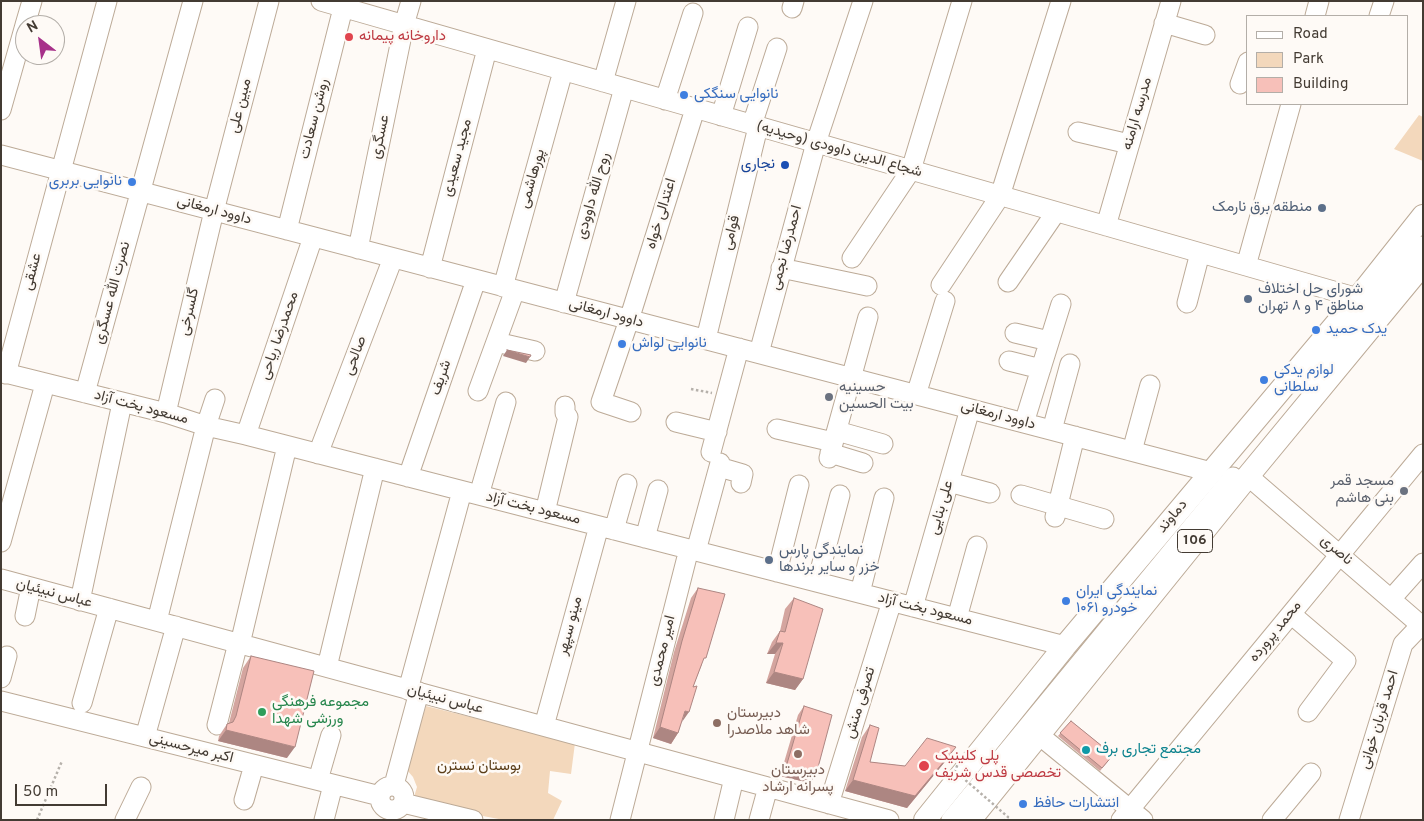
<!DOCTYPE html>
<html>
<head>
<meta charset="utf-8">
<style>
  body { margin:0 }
  #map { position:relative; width:1424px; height:821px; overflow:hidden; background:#fefaf6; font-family:Overpass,sans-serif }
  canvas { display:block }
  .frame { position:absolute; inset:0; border:2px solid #433b33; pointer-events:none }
  .legend { position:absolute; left:1246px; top:15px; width:162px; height:90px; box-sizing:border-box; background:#fefaf6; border:1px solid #b3aea8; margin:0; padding:6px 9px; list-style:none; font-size:15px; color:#433b33 }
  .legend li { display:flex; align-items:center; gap:10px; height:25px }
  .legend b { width:25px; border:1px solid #b3aea8 }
  .north { position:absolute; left:15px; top:15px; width:50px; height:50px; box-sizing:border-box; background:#fefaf6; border:1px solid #b3aea8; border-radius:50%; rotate:330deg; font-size:14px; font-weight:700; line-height:20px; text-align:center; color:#433b33 }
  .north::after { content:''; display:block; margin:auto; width:18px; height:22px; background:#a7318a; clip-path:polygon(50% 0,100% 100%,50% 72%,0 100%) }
  .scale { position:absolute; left:15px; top:784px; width:92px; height:22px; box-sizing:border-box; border:2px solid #433b33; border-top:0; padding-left:6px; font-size:15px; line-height:18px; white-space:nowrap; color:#433b33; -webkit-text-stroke:4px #fefaf6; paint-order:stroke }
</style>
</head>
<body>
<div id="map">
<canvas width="1424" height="821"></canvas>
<div class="frame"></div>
<ul class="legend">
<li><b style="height:6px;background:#fff"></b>Road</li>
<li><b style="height:14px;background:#f3d8bc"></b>Park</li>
<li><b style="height:14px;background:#f7c0b9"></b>Building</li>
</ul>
<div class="north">N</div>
<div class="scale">50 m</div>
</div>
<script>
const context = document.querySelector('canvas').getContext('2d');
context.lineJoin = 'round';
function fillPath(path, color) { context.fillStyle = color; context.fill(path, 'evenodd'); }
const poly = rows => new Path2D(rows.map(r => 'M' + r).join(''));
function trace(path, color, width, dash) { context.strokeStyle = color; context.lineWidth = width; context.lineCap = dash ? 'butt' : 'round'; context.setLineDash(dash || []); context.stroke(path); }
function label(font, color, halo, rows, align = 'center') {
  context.font = font + ' Overpass,Vazirmatn,sans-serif'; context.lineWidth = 5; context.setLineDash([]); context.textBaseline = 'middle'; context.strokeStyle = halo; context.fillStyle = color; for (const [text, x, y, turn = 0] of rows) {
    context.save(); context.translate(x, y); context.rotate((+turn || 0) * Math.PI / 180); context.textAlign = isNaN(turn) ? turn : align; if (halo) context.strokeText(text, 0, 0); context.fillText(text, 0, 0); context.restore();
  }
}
fillPath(poly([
  [1419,115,1423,117,1423,161,1394,149],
  [426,706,575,743,571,774,550,771,548,793,562,801,553,820,504,820,467,813,414,797,417,787,413,777,406,769]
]), '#f3d8bc');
const minor = poly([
  [321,1,1358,298],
  [792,8,794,1],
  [1315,16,1319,1],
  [1379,16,1384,1],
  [1164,23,1205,35],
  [25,25,32,1],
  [603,82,626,1],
  [1240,84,1248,62],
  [665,100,693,13],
  [1,110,25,25],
  [721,116,748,27],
  [752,125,777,48],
  [1078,132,1129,144],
  [1,155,1211,472],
  [1106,226,1171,1],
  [287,230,343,8],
  [358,249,404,25,411,1],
  [852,258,911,170,962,1],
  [1246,266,1291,104],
  [430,268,487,49],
  [781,268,867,286],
  [1008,282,1056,212],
  [941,285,1000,196,1061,1],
  [503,287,563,71],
  [564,303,624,88],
  [1187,303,1200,253],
  [1015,333,1049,341],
  [706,339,758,127],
  [496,342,535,351],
  [759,353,816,143,863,1],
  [1009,361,1041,369],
  [1,372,166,413,206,426,246,435,1065,646],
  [6,374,107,1],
  [1308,386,1423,246],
  [478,391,515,290],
  [85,393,193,1],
  [916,395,945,301],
  [631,412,601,402,629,320,695,109],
  [166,413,214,211,269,1],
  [676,422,717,432],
  [1024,423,1061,304],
  [777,429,833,442],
  [1052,430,1070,364],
  [837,431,883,444],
  [246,435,313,237],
  [1132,451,1150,385],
  [711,452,739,348],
  [830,453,863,463],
  [318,454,393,258],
  [829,458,868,317],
  [719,467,743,474,741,483],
  [1248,476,1423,627],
  [408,477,476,280],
  [949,482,990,493],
  [479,495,506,402],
  [1021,495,1104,519],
  [545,512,568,417,565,413,565,406],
  [1055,517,1075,436],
  [614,530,627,484],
  [645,538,658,490],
  [1,542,45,384],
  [696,551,720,463],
  [777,572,799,485],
  [1,579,889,820],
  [817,582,840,495],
  [860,593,884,498],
  [1391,599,1423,563],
  [80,601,122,403],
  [913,607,970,409],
  [1291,614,1346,661,1308,712],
  [25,616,31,587],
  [957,618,977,546],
  [157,621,206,426,215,399],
  [240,644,287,446],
  [327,667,375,468],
  [1,678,7,656],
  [408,690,462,491],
  [1,701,380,796],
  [82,703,109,608],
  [217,725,238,643],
  [544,726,599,526],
  [1039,735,1143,820],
  [145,737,176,626],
  [318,780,331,735],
  [394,785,419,692],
  '380 798a12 12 0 1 1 24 0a12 12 0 1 1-24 0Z',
  [244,800,254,765],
  [403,803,473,820],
  [829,804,892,601],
  [125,820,141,787],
  [324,820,333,785],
  [620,820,689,549],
  [724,820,734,778],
  [759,820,768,787],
  [951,820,1233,477],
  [1121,820,1423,454],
  [1272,820,1311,773],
  [1349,820,1403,644,1423,623]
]);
const major = poly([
  [925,820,1065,646,1358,298,1423,216],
  [970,820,1248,476,1423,264]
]);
trace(minor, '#bcaa97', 21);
trace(major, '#bcaa97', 24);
trace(poly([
  [691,389,712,393],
  [37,820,62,761]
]), '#b6b1ab', 2.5, [2.5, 2.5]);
trace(minor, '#fff', 19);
trace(major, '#fff', 22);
trace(poly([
  [961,756,955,771,1008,817,1005,820]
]), '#b6b1ab', 2.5, [2.5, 2.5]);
fillPath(poly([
  [698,588,702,664,693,687,678,733,671,744,653,738,674,652,691,598],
  [794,598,803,679,795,690,766,683,775,654,767,654,772,642,780,631,785,609],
  [251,656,287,758,218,741,219,736,227,724,229,723,243,668],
  [804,706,816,775,810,783,780,776,798,715],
  [1071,721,1113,755,1100,771,1058,736],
  [870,725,870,762,905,766,948,758,907,808,845,791,862,737]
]), '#d4a59f');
fillPath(poly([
  [507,350,530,357,526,363,503,356],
  [776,643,783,643,775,654,767,654],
  [774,672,803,679,795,690,766,683],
  [685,711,689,712,682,722],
  [660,727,678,733,671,744,653,738],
  [226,730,295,747,287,758,218,741],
  [956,747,948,758,907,808,845,791,853,780,915,796],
  [786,767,816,775,810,783,780,776]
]), '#ad8682');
const building = poly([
  [507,350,531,355,530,357,507,350],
  [698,588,725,594,706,658,704,658,693,687,697,686,689,712,685,711,678,733,660,727,682,641,698,588],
  [794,598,823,609,803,679,774,672,783,643,776,643,780,631,785,632,794,598],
  [251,656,314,671,295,747,226,730,227,724,233,722,236,716,251,656],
  [804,706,832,715,816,775,786,767,804,706],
  [1071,721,1113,755,1102,768,1060,733,1071,721],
  [870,725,879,728,870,762,905,766,927,738,956,747,915,796,853,780,870,725]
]);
fillPath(building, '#f7c0b9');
trace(building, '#ad8682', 1);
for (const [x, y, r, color] of [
  [349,37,5,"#e0444e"],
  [684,95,5,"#3f7fe0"],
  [785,165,5,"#1a4fb4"],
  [132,182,5,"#3f7fe0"],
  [1322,208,5,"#5c6f8a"],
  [1248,299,5,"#5c6f8a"],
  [1316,330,5,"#3f7fe0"],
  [622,344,5,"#3f7fe0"],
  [1264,380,5,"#3f7fe0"],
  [829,397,5,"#6b7280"],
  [1404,491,5,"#6b7280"],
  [769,560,5,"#5c6f8a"],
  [1066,601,5,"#3f7fe0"],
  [262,712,5,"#2e9e5b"],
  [717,723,5,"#8d6e63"],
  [1086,750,5,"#0f9aa8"],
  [798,754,5,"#8d6e63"],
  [924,766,6,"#e0444e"],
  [1023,804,5,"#3f7fe0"]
]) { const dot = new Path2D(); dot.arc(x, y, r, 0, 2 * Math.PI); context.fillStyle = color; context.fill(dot); trace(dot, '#fefaf6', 2); }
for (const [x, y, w] of [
  [1195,541,35]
]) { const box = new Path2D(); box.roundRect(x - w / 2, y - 11.5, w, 23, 4); context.fillStyle = '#fefaf6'; context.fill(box); trace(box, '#433b33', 1); }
label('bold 14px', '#433b33', null, [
  ["106",1195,541]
]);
label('15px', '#be3a42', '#fefaf6', [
  ["داروخانه پیمانه",359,37],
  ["پلی کلینیک",935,757],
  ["تخصصی قدس شریف",935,774]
], 'left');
label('15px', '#366cbe', '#fefaf6', [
  ["نانوایی سنگکی",694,95],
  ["نانوایی بربری",122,182,"right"],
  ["یدک حمید",1326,330],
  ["نانوایی لواش",632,344],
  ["لوازم یدکی",1274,371],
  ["سلطانی",1274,388],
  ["نمایندگی ایران",1076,592],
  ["خودرو ۱۰۶۱",1076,609],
  ["انتشارات حافظ",1033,804]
], 'left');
label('15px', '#433b33', '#fefaf6', [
  ["مبین علی",241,106,-76],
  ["مدرسه ارامنه",1138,114,-74],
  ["روشن سعادت",315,119,-76],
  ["عسگری",381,137,-78],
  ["شجاع الدین داوودی (وحیدیه)",839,150,16],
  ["مجید سعیدی",458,158,-75],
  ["پورهاشمی",533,179,-74],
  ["روح الله داوودی",594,196,-74],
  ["داوود ارمغانی",214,211,15],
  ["اعتدالی خواه",662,214,-73],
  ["قوامی",732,233,-76],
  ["احمدرضا نجمی",787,248,-75],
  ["عشقی",33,272,-75],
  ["نصرت الله عسگری",113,293,-75],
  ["گلسرخی",190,312,-77],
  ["داوود ارمغانی",606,314,15],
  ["محمدرضا ریاحی",280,336,-71],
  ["صالحی",356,356,-69],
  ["شریف",442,378,-71],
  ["مسعود بخت آزاد",141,408,15],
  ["داوود ارمغانی",998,416,15],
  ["علی بنایی",942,508,-74],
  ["مسعود بخت آزاد",533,509,14],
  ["دماوند",1173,517,-50],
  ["ناصری",1336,551,41],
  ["عباس نبیئیان",54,594,15],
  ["مسعود بخت آزاد",925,610,14],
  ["مینو سپهر",571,626,-75],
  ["محمد پرورده",1276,632,-51],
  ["امیر محمدی",663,651,-76],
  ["عباس نبیئیان",445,700,15],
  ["تصرفی منش",861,703,-73],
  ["احمد قربان خوانی",1380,720,-73],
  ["اکبر میرحسینی",191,749,14]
]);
label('15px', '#164399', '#fefaf6', [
  ["نجاری",775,165]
], 'right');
label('15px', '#4e5e75', '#fefaf6', [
  ["منطقه برق نارمک",1312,208,"right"],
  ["شورای حل اختلاف",1258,290],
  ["مناطق ۴ و ۸ تهران",1258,307],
  ["نمایندگی پارس",779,551],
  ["خزر و سایر برندها",779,568]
], 'left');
label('15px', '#5b616d', '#fefaf6', [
  ["حسینیه",839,388],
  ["بیت الحسین",839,405],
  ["مسجد قمر",1394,482,"right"],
  ["بنی هاشم",1394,499,"right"]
], 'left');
label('15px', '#27864d', '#fefaf6', [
  ["مجموعه فرهنگی",272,703],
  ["ورزشی شهدا",272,720]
], 'left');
label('15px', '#785e54', '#fefaf6', [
  ["دبیرستان",727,714],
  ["شاهد ملاصدرا",727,731],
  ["دبیرستان",798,771,"center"],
  ["پسرانه ارشاد",798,788,"center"]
], 'left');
label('15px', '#0d838f', '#fefaf6', [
  ["مجتمع تجاری برف",1096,750]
], 'left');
label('15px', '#5a3d18', '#fefaf6', [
  ["بوستان نسترن",479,767]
]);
</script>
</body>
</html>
